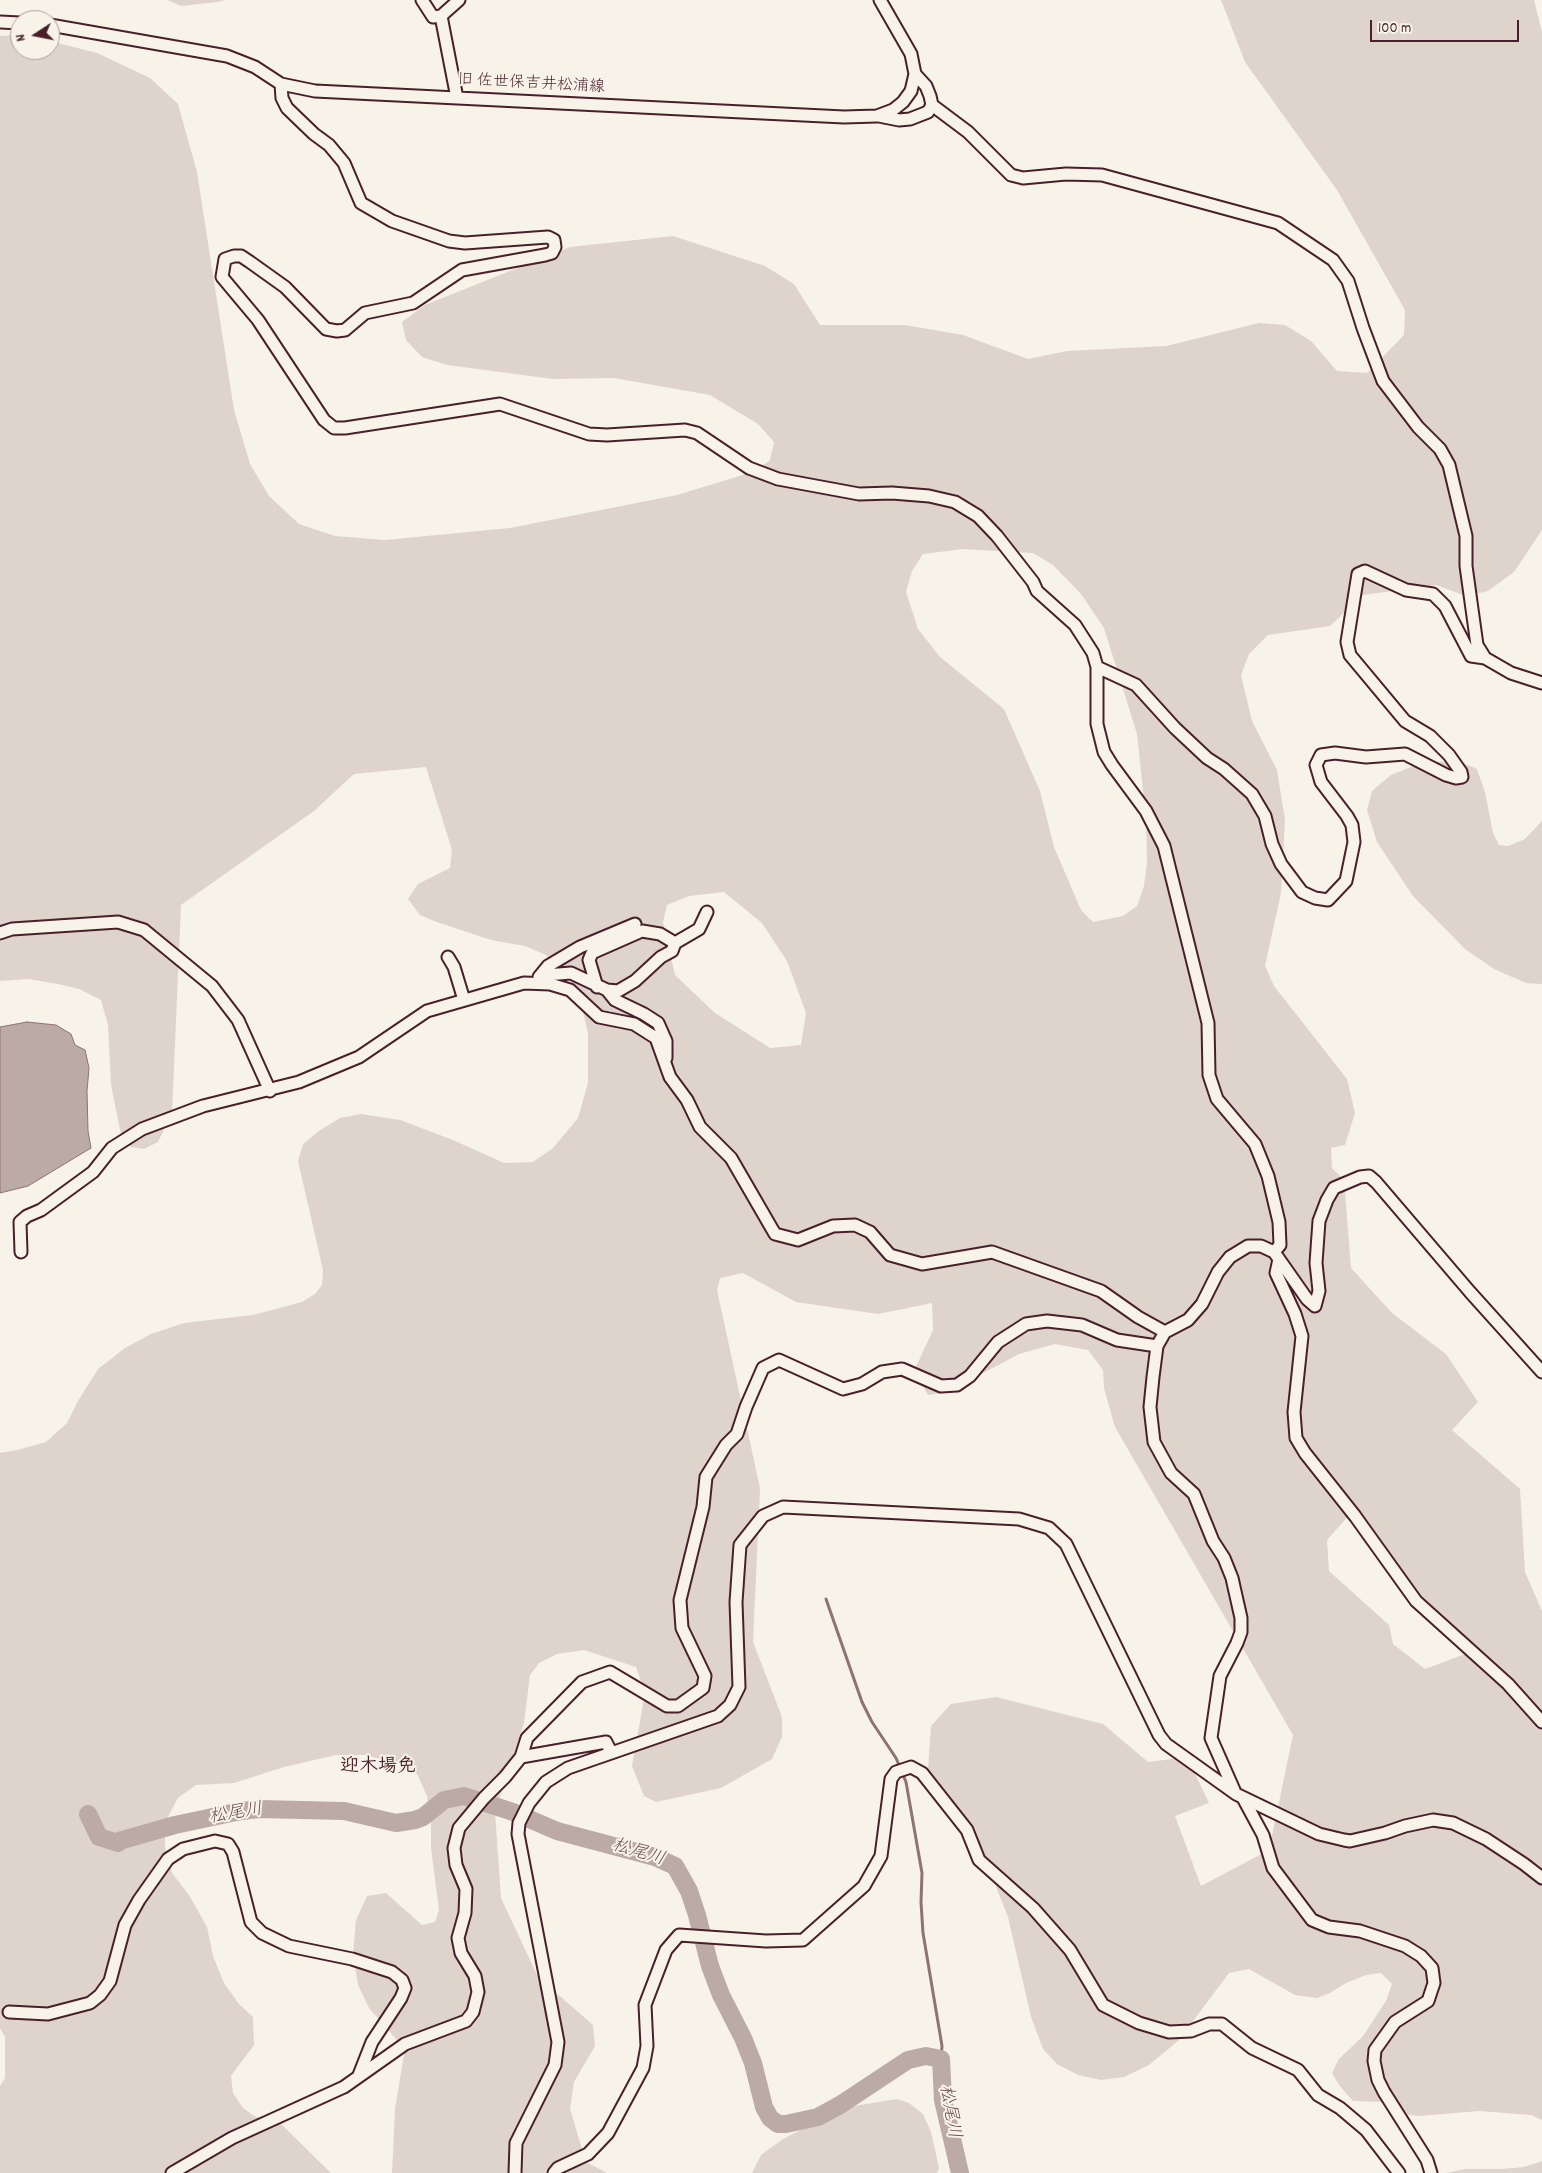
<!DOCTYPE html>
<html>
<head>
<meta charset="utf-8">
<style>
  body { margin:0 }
  #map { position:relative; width:1542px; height:2173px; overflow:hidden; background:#f7f3e8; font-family:Dekko,sans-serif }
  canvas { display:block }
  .north { position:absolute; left:10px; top:10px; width:50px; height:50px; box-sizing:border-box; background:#f7f3e8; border:1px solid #b29e9c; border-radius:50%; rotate:259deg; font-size:14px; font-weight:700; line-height:20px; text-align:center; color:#4a1f2b }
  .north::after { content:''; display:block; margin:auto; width:18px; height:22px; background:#4a1f2b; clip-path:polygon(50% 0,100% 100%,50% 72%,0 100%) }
  .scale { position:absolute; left:1370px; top:20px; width:149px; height:22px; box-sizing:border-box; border:2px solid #4a1f2b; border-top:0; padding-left:6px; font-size:15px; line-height:18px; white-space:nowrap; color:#4a1f2b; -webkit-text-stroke:4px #f7f3e8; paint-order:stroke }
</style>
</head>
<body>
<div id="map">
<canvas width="1542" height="2173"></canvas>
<div class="north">N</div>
<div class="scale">100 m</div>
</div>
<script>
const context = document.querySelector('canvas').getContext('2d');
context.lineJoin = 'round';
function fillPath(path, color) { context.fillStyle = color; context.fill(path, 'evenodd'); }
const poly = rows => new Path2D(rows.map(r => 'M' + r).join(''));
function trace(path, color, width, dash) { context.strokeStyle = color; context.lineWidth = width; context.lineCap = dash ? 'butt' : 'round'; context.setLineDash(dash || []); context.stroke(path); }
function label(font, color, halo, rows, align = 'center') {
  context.font = font + ' Dekko,"Klee One",sans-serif'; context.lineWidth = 4; context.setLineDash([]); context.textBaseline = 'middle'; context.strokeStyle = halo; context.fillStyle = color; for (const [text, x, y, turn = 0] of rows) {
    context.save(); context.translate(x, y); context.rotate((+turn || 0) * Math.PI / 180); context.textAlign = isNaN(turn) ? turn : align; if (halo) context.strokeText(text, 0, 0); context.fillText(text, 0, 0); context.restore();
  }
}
fillPath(poly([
  [167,0,225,0,218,2,181,6],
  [1221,0,1534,0,1542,32,1542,530,1514,572,1488,591,1466,596,1436,585,1363,595,1330,626,1268,635,1249,654,1241,675,1252,721,1277,770,1285,820,1281,893,1265,966,1274,986,1347,1079,1355,1113,1345,1145,1331,1148,1332,1168,1344,1180,1351,1268,1392,1313,1446,1354,1478,1402,1452,1430,1520,1489,1525,1572,1542,1611,1542,2120,1531,2115,1479,2111,1419,2116,1395,2113,1383,2102,1353,2101,1339,2085,1332,2073,1339,2059,1363,2036,1386,2001,1392,1984,1381,1973,1366,1975,1346,1983,1330,1993,1317,1998,1295,1995,1249,1969,1229,1973,1178,2041,1149,2065,1124,2077,1101,2080,1078,2075,1057,2064,1043,2049,1031,2017,1008,1917,995,1884,966,1832,934,1791,928,1769,931,1726,951,1704,996,1697,1103,1724,1148,1762,1187,1757,1209,1803,1175,1816,1201,1886,1269,1850,1293,1735,1115,1427,1104,1388,1103,1370,1088,1350,1055,1344,1019,1354,948,1392,928,1395,914,1371,933,1330,932,1303,878,1314,796,1302,743,1273,720,1278,717,1290,760,1488,753,1642,782,1717,782,1737,772,1759,721,1788,656,1802,644,1796,632,1766,645,1693,636,1667,584,1650,557,1654,539,1663,530,1675,524,1723,495,1812,501,1898,538,1977,593,2025,595,2046,574,2082,570,2109,586,2162,607,2173,392,2173,395,2109,404,2055,396,2039,369,2008,358,1985,353,1954,356,1920,367,1896,386,1893,422,1925,435,1922,439,1910,431,1848,431,1822,427,1796,417,1774,408,1766,365,1755,336,1755,284,1767,234,1783,196,1785,178,1798,165,1822,165,1847,172,1873,189,1895,207,1927,213,1956,224,1983,239,2004,253,2017,254,2045,231,2076,233,2093,243,2108,254,2116,281,2124,331,2173,0,2173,0,2086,5,2078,5,2037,0,2028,0,1453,17,1450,46,1442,67,1423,78,1401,98,1369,125,1348,151,1334,184,1323,253,1315,302,1302,315,1294,322,1285,323,1270,298,1161,303,1144,319,1131,340,1118,361,1114,400,1120,453,1140,504,1163,533,1162,553,1148,578,1118,588,1083,588,1033,579,995,564,969,546,955,525,946,491,940,434,921,420,915,408,899,418,884,450,868,452,850,426,767,354,774,314,811,181,905,172,1113,158,1142,144,1149,131,1147,122,1139,111,1085,108,1025,101,1000,79,989,58,984,28,979,0,981,0,36,20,35,20,50,50,50,50,41,97,53,150,78,178,104,197,172,234,410,250,464,269,496,299,524,335,536,385,540,510,528,677,495,756,471,770,460,774,442,758,424,710,395,614,378,553,379,447,365,422,357,406,340,402,322,425,305,570,247,673,236,765,266,794,284,820,325,905,325,963,335,1028,359,1067,351,1166,346,1259,323,1285,325,1311,341,1337,371,1367,373,1404,335,1405,310,1337,190,1245,62],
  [963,549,1033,553,1053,565,1081,594,1104,628,1137,734,1146,819,1147,862,1144,886,1137,906,1123,916,1093,922,1081,910,1054,847,1040,791,1004,709,940,657,918,629,906,592,912,571,923,554],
  [724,892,762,923,787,961,806,1013,801,1045,770,1048,715,1013,675,975,663,922,667,905,689,896],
  [1350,1514,1351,1514,1465,1654,1425,1669,1393,1644,1389,1625,1329,1571,1327,1540],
  [1458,761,1477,769,1485,792,1493,833,1499,845,1508,846,1525,839,1542,821,1542,984,1526,983,1494,969,1465,949,1413,896,1377,842,1367,810,1372,791,1391,775,1411,767,1433,762],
  [897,2099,909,2103,923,2114,931,2132,939,2168,937,2173,752,2173,761,2155,783,2139,824,2118,854,2106],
  [1542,2161,1542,2173,1446,2173,1465,2169,1501,2169,1524,2167]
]), '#ded4cc');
const water = poly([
  [27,1022,56,1025,71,1034,75,1045,85,1050,89,1068,87,1091,88,1131,91,1148,28,1186,0,1193,0,1027,27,1022]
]);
fillPath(water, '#bcaaa7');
trace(water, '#8e7275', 1);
trace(poly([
  [826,1599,862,1702,872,1722,896,1758,906,1782,922,1873,921,1902,923,1933,942,2046,941,2059]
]), '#8e7275', 3);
trace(poly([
  [88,1814,99,1837,118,1843,119,1841,175,1825,241,1811,260,1809,344,1811,396,1823,415,1820,423,1817,444,1800,464,1796,513,1812,557,1831,655,1857,675,1866,689,1891,697,1915,710,1966,721,1995,743,2038,753,2063,764,2107,770,2118,778,2124,786,2124,818,2117,840,2105,908,2060,926,2056,941,2059,943,2100,960,2173]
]), '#bcaaa7', 18);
const minor = poly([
  [422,0,433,17,441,16,459,0],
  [441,16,457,98],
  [0,22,20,23],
  [50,25,227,56,255,67,281,84,315,91,844,117,877,116,893,110,903,102,911,91,915,74,911,54,880,0],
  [281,84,282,98,287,108,314,134,329,145,344,163,361,203,392,221,449,241,465,243,548,237,554,240,555,247,552,253,545,255,462,270,413,303,365,313,345,330,337,331,326,329,285,287,250,262,241,256,234,256,225,259,222,277,258,320,324,420,334,428,345,428,500,404,589,434,607,435,685,430,697,433,749,468,778,479,859,494,892,493,929,496,955,502,978,516,997,536,1033,582,1037,591,1075,625,1093,653,1097,667,1097,724,1104,752,1112,765,1146,811,1164,846,1208,1023,1209,1075,1217,1099,1255,1144,1268,1176,1279,1222,1280,1245,1274,1252],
  [932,105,968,132,1011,175,1023,178,1066,174,1102,175,1278,223,1333,260,1348,281,1363,328,1383,381,1418,427,1440,449,1449,465,1466,536,1466,566,1477,645,1485,658],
  [879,116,899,120,910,119,928,112,932,105,930,96,926,86,915,74],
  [1097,667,1136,685,1175,728,1207,758,1224,769,1252,794,1265,816,1272,844,1281,864,1302,892,1315,898,1328,900,1346,881,1354,842,1352,825,1347,816,1321,782,1316,765,1321,755,1335,753,1366,757,1405,754,1446,775,1456,778,1462,777,1461,772,1449,755,1430,736,1405,721,1350,655,1347,642,1358,574,1365,571,1406,590,1433,594,1445,606,1471,656,1485,658,1511,673,1542,683],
  [0,933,12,929,118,922,144,930,212,986,238,1020,270,1091],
  [448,957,454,967,464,1000],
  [539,977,548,966,580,947,635,924],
  [539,983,546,975,571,973,607,990,618,991,635,981,661,957,672,951,675,943,699,929,707,912],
  [597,987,589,960,592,953,642,931,660,934,675,943],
  [607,990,615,1000,644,1014,658,1023,666,1041,666,1058],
  [21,1252,20,1222,27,1216,41,1210,93,1172,112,1148,142,1129,203,1106,299,1082,359,1057,427,1011,524,983,550,984,570,990,599,1017,634,1024,656,1038,670,1077,687,1100,700,1127,731,1158,775,1234,798,1240,833,1226,855,1225,870,1232,890,1255,922,1264,992,1252,1101,1291,1138,1317,1165,1332],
  [1279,1259,1276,1273,1295,1314,1302,1336,1294,1412,1296,1438,1305,1453,1355,1516,1416,1601,1508,1684,1542,1722],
  [521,1757,606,1742,611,1752],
  [1234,1790,1211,1738,1220,1676,1237,1643,1241,1632,1241,1618,1232,1578,1224,1558,1213,1541,1194,1494,1171,1473,1154,1442,1150,1407,1153,1377,1157,1346,1165,1332,1188,1320,1202,1304,1218,1272,1230,1257,1248,1246,1261,1246,1274,1252,1307,1299,1315,1306,1319,1291,1316,1263,1319,1221,1327,1200,1334,1188,1360,1177,1369,1176,1376,1182,1470,1292,1542,1372],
  [1243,1798,1263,1835,1273,1868,1312,1920,1329,1927,1360,1931,1405,1946,1421,1956,1432,1968,1434,1983,1428,2001,1395,2022,1375,2050,1374,2061,1378,2080,1384,2092,1427,2160,1431,2173],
  [9,2012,48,2014,90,2003,100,1995,110,1981,125,1925,139,1900,168,1859,183,1849,215,1841,228,1844,233,1852,251,1922,262,1933,289,1946,352,1959,392,1972,402,1980,405,1988,401,1998,372,2042,359,2075],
  [172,2173,232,2138,344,2087,405,2044,466,2021,473,2012,478,1992,475,1976,461,1953,458,1938,465,1913,466,1889,456,1865,454,1848,459,1828,484,1798,505,1777,521,1757,527,1738,582,1682,610,1672,667,1706,678,1706,703,1688,705,1676,682,1628,680,1600,703,1507,706,1477,726,1445,737,1434,746,1407,763,1368,779,1360,843,1389,862,1384,882,1372,902,1369,941,1386,957,1385,970,1376,998,1342,1026,1324,1047,1321,1082,1325,1117,1340,1157,1346],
  [515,2173,516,2143,555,2065,558,2042,518,1834,519,1823,529,1803,546,1782,568,1768,718,1716,730,1705,739,1687,736,1602,740,1545,763,1516,783,1507,1019,1519,1049,1528,1066,1544,1159,1735,1166,1744,1236,1794,1319,1834,1344,1840,1350,1841,1385,1833,1405,1826,1433,1820,1453,1823,1486,1839,1524,1864,1542,1878],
  [554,2173,558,2168,588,2154,608,2133,643,2068,647,2046,645,2005,666,1950,679,1935,766,1941,803,1940,864,1886,881,1856,891,1779,896,1772,911,1767,922,1773,967,1830,979,1860,1033,1908,1070,1950,1103,2005,1139,2023,1169,2032,1191,2031,1209,2024,1222,2024,1252,2048,1298,2070,1318,2095,1340,2108,1366,2130,1399,2173]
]);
trace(minor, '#4a1f2b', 15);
trace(minor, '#f7f3e8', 11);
label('16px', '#4a1f2b', '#f7f3e8', [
  ["旧 佐世保吉井松浦線",531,85,3]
]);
label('italic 18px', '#6c4950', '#f7f3e8', [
  ["松尾川",236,1815,-9],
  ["松尾川",638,1854,17],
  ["松尾川",948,2112,80]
]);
label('bold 19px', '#4a1f2b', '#f7f3e8', [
  ["迎木場免",378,1768]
]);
</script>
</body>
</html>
